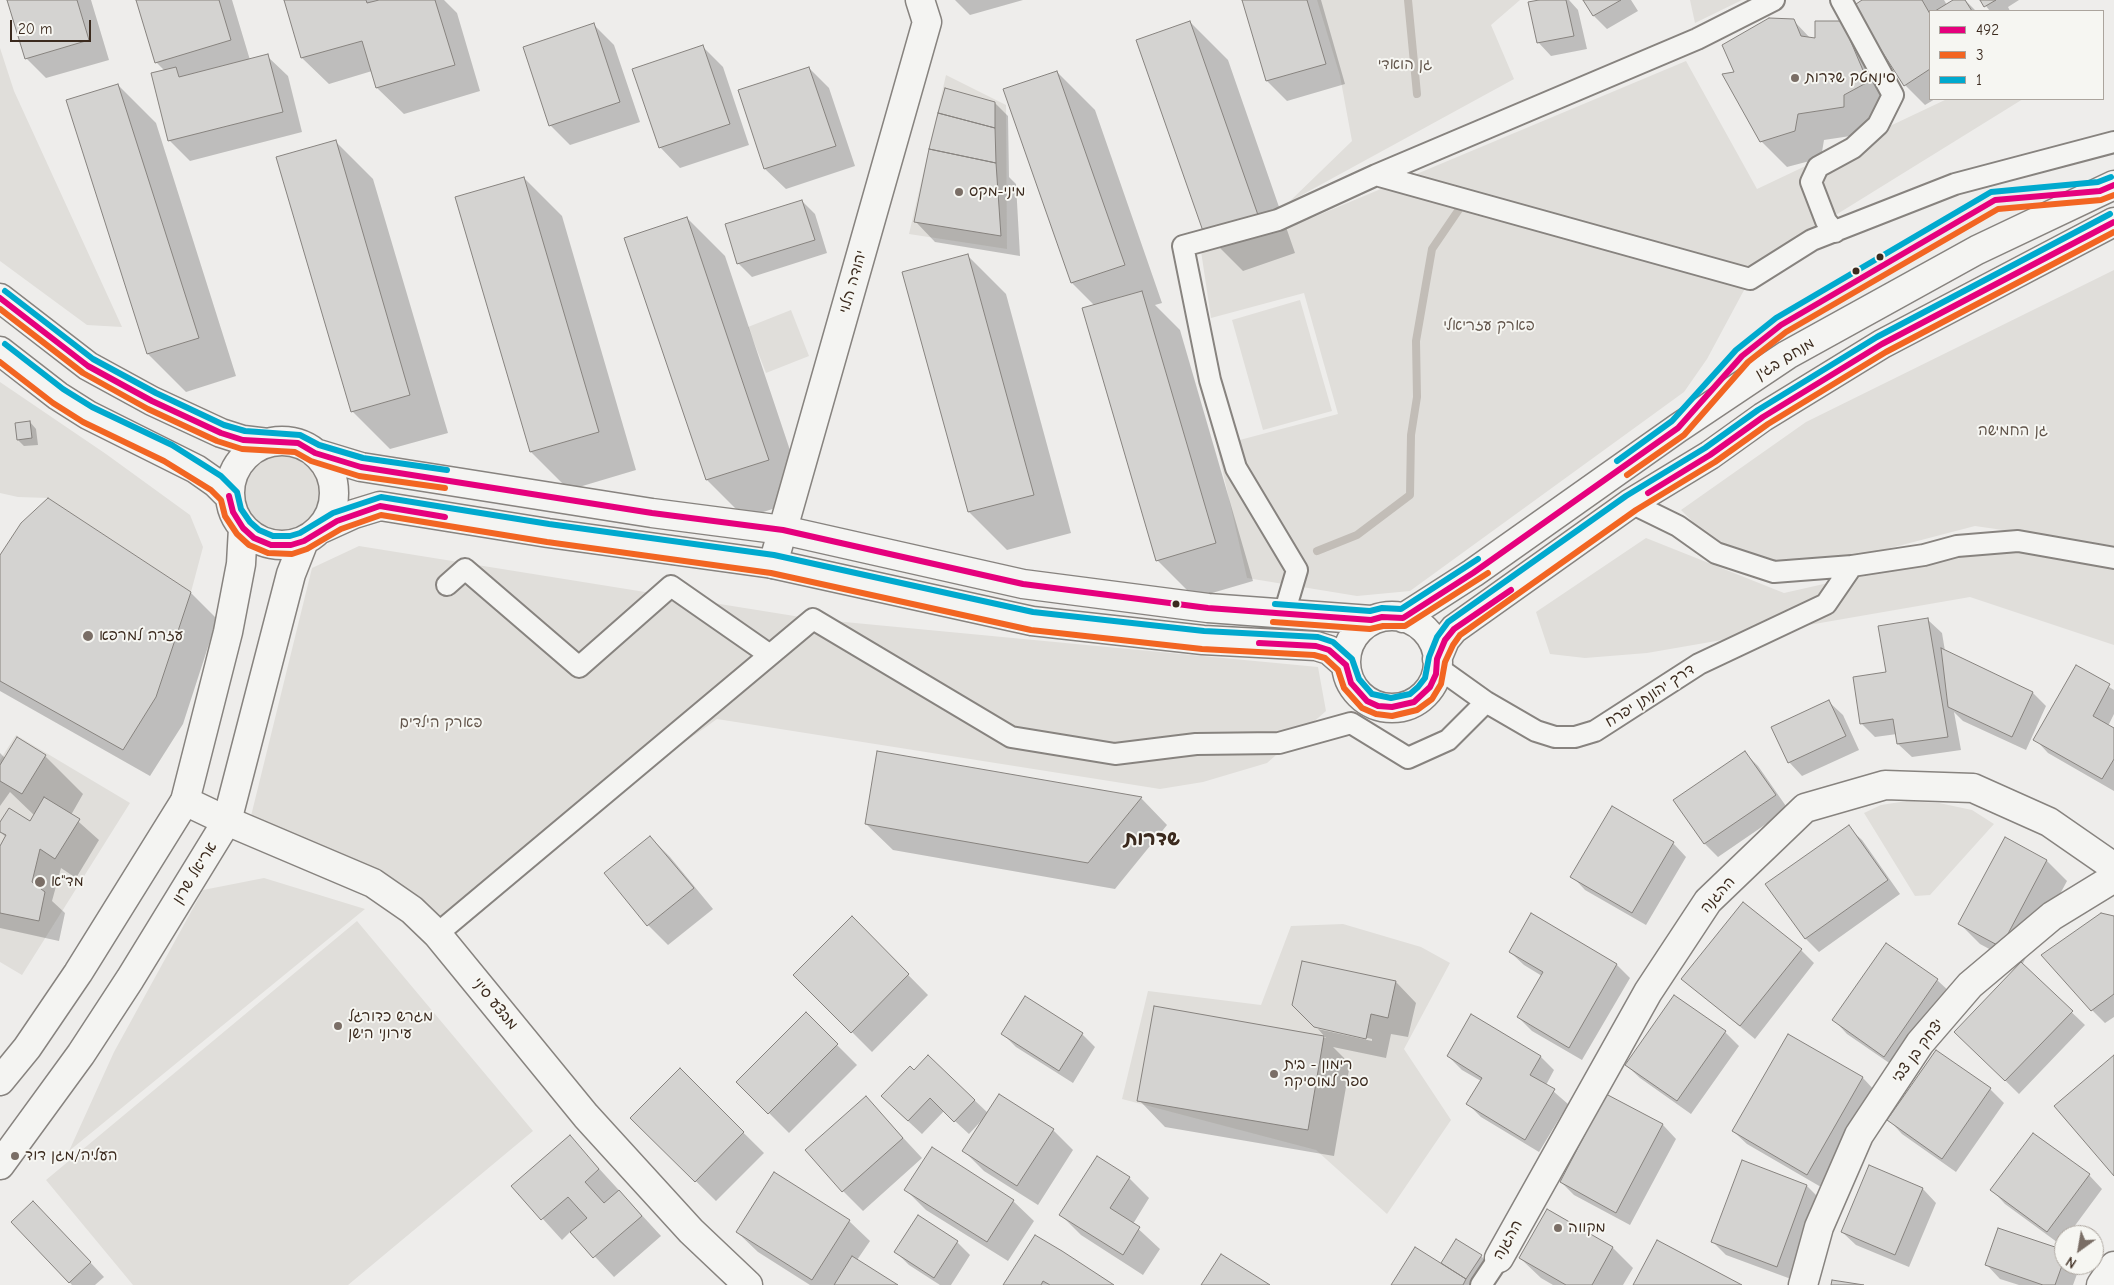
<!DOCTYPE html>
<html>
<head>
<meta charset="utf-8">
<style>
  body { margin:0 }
  #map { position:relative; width:2114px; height:1285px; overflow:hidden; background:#eeedeb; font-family:"Comic Neue",sans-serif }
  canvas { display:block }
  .legend { position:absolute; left:1929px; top:10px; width:175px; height:90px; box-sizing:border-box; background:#f6f6f2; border:1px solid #aba49d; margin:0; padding:6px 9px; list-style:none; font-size:15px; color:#3b2a1e }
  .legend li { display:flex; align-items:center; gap:10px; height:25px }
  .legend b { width:25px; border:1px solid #aba49d }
  .north { position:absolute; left:2054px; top:1225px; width:50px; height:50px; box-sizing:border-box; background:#f6f6f2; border:1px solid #aba49d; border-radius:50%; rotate:212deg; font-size:14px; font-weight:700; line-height:20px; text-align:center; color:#3b2a1e }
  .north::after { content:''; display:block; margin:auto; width:18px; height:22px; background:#7a6e66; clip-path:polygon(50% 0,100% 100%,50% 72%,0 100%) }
  .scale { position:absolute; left:10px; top:20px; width:81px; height:22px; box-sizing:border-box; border:2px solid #3b2a1e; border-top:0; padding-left:6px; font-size:15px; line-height:18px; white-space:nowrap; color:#3b2a1e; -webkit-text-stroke:4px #f6f6f2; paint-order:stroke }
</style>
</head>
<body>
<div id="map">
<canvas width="2114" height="1285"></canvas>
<ul class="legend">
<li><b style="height:6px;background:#e5007d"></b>492</li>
<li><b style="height:6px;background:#f26522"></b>3</li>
<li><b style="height:6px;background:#00a9ce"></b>1</li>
</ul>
<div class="north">N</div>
<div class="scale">20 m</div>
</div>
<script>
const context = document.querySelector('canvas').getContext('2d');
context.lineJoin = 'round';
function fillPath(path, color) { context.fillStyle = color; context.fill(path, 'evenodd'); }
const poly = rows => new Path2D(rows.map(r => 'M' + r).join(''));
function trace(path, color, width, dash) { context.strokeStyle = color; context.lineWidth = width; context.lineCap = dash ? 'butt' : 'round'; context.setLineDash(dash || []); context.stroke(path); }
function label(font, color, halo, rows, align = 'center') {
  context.font = font + ' "Comic Neue","Playpen Sans Hebrew",sans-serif'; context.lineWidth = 4; context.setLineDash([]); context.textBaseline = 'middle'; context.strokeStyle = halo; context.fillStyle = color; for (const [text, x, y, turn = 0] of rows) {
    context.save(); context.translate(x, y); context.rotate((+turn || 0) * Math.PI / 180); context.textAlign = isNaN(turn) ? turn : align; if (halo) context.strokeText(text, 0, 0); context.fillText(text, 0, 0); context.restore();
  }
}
fillPath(poly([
  [1317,0,1520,0,1491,25,1514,79,1289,202,1352,141,1340,76],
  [1690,0,1742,0,1695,23],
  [0,48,14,91,122,327,87,325,0,261],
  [1686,61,1757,189,1947,99,2023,99,1826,221,1750,279,1707,359,1684,392,1410,591,1357,596,1247,578,1217,446,1338,414,1304,293,1211,318,1201,251,1314,217],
  [946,75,1006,105,1007,249,909,234],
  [2114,270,2114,546,1975,526,1833,563,1780,562,1714,543,1681,510,1806,422],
  [1300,300,1332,411,1263,430,1232,320],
  [791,310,809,356,766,373,748,327],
  [0,382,106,454,190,515,203,547,191,592,48,498,18,497,0,493],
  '239 498a42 42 0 1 1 84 0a42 42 0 1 1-84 0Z',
  [1646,538,1784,593,1961,553,2031,550,2114,568,2114,645,1970,597,1647,653,1585,658,1550,654,1536,612],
  [359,546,813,619,1318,667,1326,711,1267,763,1203,782,1160,789,717,719,573,822,452,934,385,881,251,816,312,568],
  [16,735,130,803,22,975,0,962,0,760],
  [1907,801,1939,803,1972,810,1994,824,1930,895,1915,896,1864,813,1881,805],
  [264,878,365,909,69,1151,114,1052,203,890],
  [357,921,533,1131,348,1285,133,1285,46,1180],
  [1343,924,1421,947,1450,963,1404,1049,1451,1120,1387,1214,1316,1150,1122,1099,1148,991,1261,1005,1291,926]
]), '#e0deda');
fillPath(poly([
  [9,0,91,0,109,60,46,78,26,58],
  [138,0,232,0,250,60,267,56,288,76,302,132,190,161,169,140,165,71,156,62],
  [285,0,444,0,457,13,480,91,404,114,377,88,372,71,329,84,302,58],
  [955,0,1023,0,970,15],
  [1244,0,1321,0,1345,84,1287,101,1267,81],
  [1546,0,1569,0,1578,10,1587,49,1551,56,1538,42],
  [1585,0,1631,0,1638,11,1607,29,1594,16],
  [1864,0,1944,0,1947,5,1955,0,1965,0,1976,11,1930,11,1930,99,1935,99,1925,105,1905,85],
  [1981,0,2019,0,2008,7,2010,11,1990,11],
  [1793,20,1811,39,1816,39,1841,22,1868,49,1893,109,1870,133,1824,140,1821,158,1787,167,1761,141,1736,73],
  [1190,22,1228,60,1295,253,1243,271,1205,233],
  [593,24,614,45,640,122,570,145,550,125],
  [703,47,723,67,749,145,680,168,660,147],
  [809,68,829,88,855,166,786,189,765,169],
  [1057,72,1095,110,1162,303,1155,305,1180,330,1253,581,1195,598,1157,560,1095,306,1072,283,1005,90],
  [118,85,156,123,236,376,186,392,148,354,68,101],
  [995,103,1008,116,1009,177,1016,184,1020,256,935,242,915,221],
  [335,141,373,179,448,433,390,449,352,411],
  [524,178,562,216,636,470,569,490,531,452],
  [802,201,815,214,827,253,752,277,738,263],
  [687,218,725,256,806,498,745,518,707,480],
  [968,256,1006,294,1071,533,1007,550,969,512],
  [30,422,36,429,38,445,24,446,18,440],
  [0,557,191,593,217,619,183,724,150,776,0,691],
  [1928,620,1942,633,1945,651,2033,693,2046,706,2026,750,1963,721,1954,712,1961,750,1912,757,1898,744,1897,734,1875,737,1862,724,1887,673],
  [2076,667,2114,690,2114,714,2108,726,2114,729,2114,791,2048,753,2035,739],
  [1829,702,1843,715,1859,750,1802,776,1789,762],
  [17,739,45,756,83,794,71,815,99,840,76,878,61,868,52,901,65,913,59,941,0,928,0,849,6,837,0,832,0,824,30,822,34,815,10,792,0,806,0,753,5,758],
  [878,753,1141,798,1167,825,1115,889,893,850,866,824],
  [1745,753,1758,766,1788,809,1718,857,1705,844,1675,800],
  [1848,827,1862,840,1900,894,1819,952,1805,938],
  [650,837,670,857,713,909,668,945,648,925,606,873],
  [2005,839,2047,861,2067,881,2022,965,2085,1025,2019,1094,1969,1045,2019,965,1980,944,1960,924],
  [1673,843,1686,857,1646,925,1585,890,1572,876],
  [2114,917,2114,1017,2105,1023,2092,1010],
  [852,918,928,995,872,1052,795,975],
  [1801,950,1814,963,1755,1039,1683,979],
  [1510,952,1617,965,1630,978,1582,1060,1532,1031,1518,1017,1542,976,1524,965],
  [1303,962,1396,982,1416,1003,1408,1037,1391,1034,1386,1058,1333,1047,1350,1064,1334,1156,1165,1127,1139,1100,1155,1008,1326,1038,1318,1029,1372,1041,1372,1039,1314,1026],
  [1937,980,1951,993,1898,1069,1847,1034,1834,1020],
  [1674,997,1725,1032,1739,1046,1691,1114,1640,1078,1626,1065],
  [806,1014,857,1065,789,1133,738,1082],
  [1472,1016,1541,1057,1554,1070,1546,1085,1568,1104,1539,1152,1481,1117,1468,1104,1481,1081,1462,1070,1448,1056],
  [1003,1034,1082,1034,1095,1047,1073,1083,1016,1047],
  [1788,1035,1863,1078,1876,1092,1821,1187,1747,1144,1733,1131],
  [1936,1052,1990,1089,2004,1103,1956,1172,1902,1134,1889,1120],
  [929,1057,988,1113,1053,1130,1073,1150,1038,1205,984,1171,964,1151,981,1121,969,1134,944,1111,922,1134,896,1110,914,1072],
  [680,1070,764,1153,716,1201,632,1118],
  [1607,1096,1663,1125,1676,1139,1630,1225,1574,1195,1561,1182],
  [866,1098,922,1158,863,1211,843,1191],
  [2033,1134,2089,1175,2102,1189,2068,1235,2064,1235,2061,1245,2005,1204,1992,1190],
  [570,1137,661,1236,614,1277,571,1231,562,1240,513,1186],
  [1097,1158,1129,1178,1149,1198,1133,1224,1160,1249,1143,1275,1081,1235,1061,1215],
  [1743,1162,1807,1186,1820,1199,1791,1279,1726,1255,1713,1242],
  [1869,1167,1923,1189,1936,1203,1909,1267,1856,1245,1842,1232],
  [906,1190,1013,1201,1034,1221,1008,1261,926,1210],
  [1547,1211,1613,1248,1633,1268,1623,1285,1553,1285,1541,1278,1520,1258],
  [47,1216,104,1277,95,1285,72,1285,13,1222],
  [849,1221,870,1241,857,1260,895,1285,810,1285,758,1252,737,1232],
  [1036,1236,1112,1285,1005,1285],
  [1456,1240,1481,1256,1494,1269,1484,1285,1393,1285,1441,1265],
  [957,1242,970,1255,951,1285,940,1285,909,1265,896,1252],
  [2064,1252,2064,1265,2080,1266,2073,1285,2019,1285,2000,1279,1987,1265]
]), '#0003');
trace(poly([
  [1408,0,1417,94],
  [1317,551,1357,535,1410,495,1411,435,1417,397,1416,341,1432,249,1464,202]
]), '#c2bdb7', 8);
const building = poly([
  [7,0,77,0,89,40,25,59,7,0],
  [136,0,219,0,231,40,155,63,136,0],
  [284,0,366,0,367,3,379,0,435,0,455,65,376,88,362,41,301,58,284,0],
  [1242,0,1307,0,1326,64,1266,81,1242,0],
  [1539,0,1566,0,1574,36,1537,43,1528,2,1539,0],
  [1583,0,1621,0,1593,16,1583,0],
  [1862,0,1922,0,1930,14,1930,69,1904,86,1853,6,1862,0],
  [1953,0,1965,0,1972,11,1935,11,1953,0],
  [1980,0,1996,0,1984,7,1980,0],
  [1769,18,1794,19,1801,36,1815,38,1815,21,1842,21,1868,82,1844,95,1844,107,1798,114,1795,131,1760,142,1722,74,1734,72,1722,45,1769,18],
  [1190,21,1258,215,1204,234,1136,40,1190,21],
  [594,23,620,102,549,126,523,47,594,23],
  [703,45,730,124,659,148,632,69,703,45],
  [268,54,283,112,168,141,151,73,176,67,179,77,268,54],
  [809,67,836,146,764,169,738,90,809,67],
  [1057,71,1125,265,1071,283,1003,89,1057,71],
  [118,84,199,338,147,354,66,100,118,84],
  [945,88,995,102,995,128,938,113,945,88],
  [938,113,995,128,996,163,929,149,938,113],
  [336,140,410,395,351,412,276,157,336,140],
  [929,149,996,163,1001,236,914,222,929,149],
  [524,177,599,432,530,452,455,197,524,177],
  [802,200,815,240,737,264,725,224,802,200],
  [687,217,769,460,706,480,624,238,687,217],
  [968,254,1034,495,968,512,902,272,968,254],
  [1142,291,1216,543,1156,561,1082,308,1142,291],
  [30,421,32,438,17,440,15,423,30,421],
  [48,498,191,592,156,697,123,750,0,681,0,555,21,523,48,498],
  [1928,618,1948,737,1897,744,1893,719,1860,724,1853,677,1886,672,1878,626,1928,618],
  [1941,648,2033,692,2012,737,1948,707,1941,648],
  [2076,665,2110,684,2093,716,2114,728,2114,759,2102,779,2033,740,2076,665],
  [1829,700,1846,736,1788,763,1771,727,1829,700],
  [17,737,46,755,22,794,0,781,0,765,17,737],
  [877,751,1142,797,1088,863,865,824,877,751],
  [1745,751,1776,795,1704,844,1673,800,1745,751],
  [44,797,80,819,55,859,40,849,32,882,45,892,39,921,0,913,0,846,6,835,0,832,0,822,9,808,30,821,44,797],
  [1612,806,1674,842,1632,913,1570,877,1612,806],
  [1849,825,1888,880,1805,939,1765,884,1849,825],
  [650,836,694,888,647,926,604,873,650,836],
  [2005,837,2047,860,2001,947,1958,924,2005,837],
  [1743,902,1802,949,1740,1026,1681,979,1743,902],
  [1531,913,1617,964,1569,1048,1517,1017,1543,972,1509,952,1531,913],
  [2101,913,2114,916,2114,994,2091,1011,2041,955,2101,913],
  [852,916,909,974,851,1033,793,975,852,916],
  [1886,943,1938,979,1884,1057,1832,1020,1886,943],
  [1302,961,1396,981,1388,1018,1371,1014,1366,1039,1314,1027,1292,1005,1302,961],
  [2021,962,2073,1011,2005,1081,1954,1032,2021,962],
  [1674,995,1726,1031,1677,1101,1625,1065,1674,995],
  [1025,996,1083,1033,1059,1071,1001,1034,1025,996],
  [1154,1006,1324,1036,1308,1130,1137,1101,1154,1006],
  [806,1012,838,1044,768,1114,736,1082,806,1012],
  [1471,1014,1541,1056,1530,1075,1555,1089,1525,1140,1466,1104,1482,1078,1447,1056,1471,1014],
  [1788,1034,1863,1077,1807,1175,1732,1131,1788,1034],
  [1936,1050,1991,1088,1942,1159,1887,1120,1936,1050],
  [928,1055,975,1100,954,1122,930,1098,908,1121,881,1096,910,1066,914,1070,928,1055],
  [2114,1055,2114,1176,2054,1106,2114,1055],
  [680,1068,744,1132,695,1182,630,1118,680,1068],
  [999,1094,1054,1129,1017,1186,962,1151,999,1094],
  [1606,1094,1663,1124,1616,1213,1560,1182,1606,1094],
  [866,1096,903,1138,842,1192,805,1150,866,1096],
  [2033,1133,2090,1174,2047,1232,1990,1190,2033,1133],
  [570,1135,599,1169,585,1182,604,1203,619,1190,642,1216,593,1258,570,1232,587,1218,568,1197,541,1220,511,1186,570,1135],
  [932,1147,1014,1200,987,1242,904,1190,932,1147],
  [1097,1156,1130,1177,1110,1208,1140,1227,1123,1255,1059,1215,1097,1156],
  [1742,1160,1807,1185,1777,1267,1711,1242,1742,1160],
  [1869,1165,1923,1188,1895,1255,1841,1232,1869,1165],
  [774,1172,850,1220,812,1280,736,1232,774,1172],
  [33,1201,91,1262,69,1283,11,1222,33,1201],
  [1547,1209,1613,1247,1592,1285,1566,1285,1519,1258,1547,1209],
  [918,1215,958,1241,934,1278,894,1252,918,1215],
  [1998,1228,2064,1250,2064,1260,2055,1285,2043,1285,1985,1265,1998,1228],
  [1035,1235,1062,1251,1114,1285,1050,1285,1043,1281,1041,1285,1003,1285,1035,1235],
  [1456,1239,1482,1255,1466,1279,1441,1263,1456,1239],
  [1657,1240,1742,1285,1633,1285,1657,1240],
  [1415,1247,1466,1279,1463,1285,1391,1285,1415,1247],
  [1221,1254,1270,1285,1201,1285,1221,1254],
  [852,1256,898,1285,834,1285,852,1256],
  [1832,1280,1864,1285,1831,1285,1832,1280]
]);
fillPath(building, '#d4d3d1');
trace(building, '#87837f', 1);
const pedestrian = poly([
  [1376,175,1750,279,1812,240,1955,184,2114,142],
  [1835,232,1826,221,1811,182,1818,167,1853,148,1878,125,1893,95,1841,0],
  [1631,503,1678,526,1716,553,1774,572,1852,566],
  [447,585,465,569,579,667,671,586,770,655],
  [1284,614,1297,570,1236,468,1210,380,1183,246,1278,220,1376,175,1697,39,1774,0],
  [1437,667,1486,702,1536,731,1555,737,1575,737,1595,731,1699,664,1826,604,1852,566,1924,555,1957,546,2018,541,2114,558],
  [437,934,813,619,1011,737,1115,754,1196,744,1279,743,1351,723,1408,758,1448,740,1486,702],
  [1481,1285,1499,1258]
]);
const minor = poly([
  [773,564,927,22,920,0],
  [185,801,227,821,373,883,412,910,437,934,586,1116,691,1231,748,1285],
  [1499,1258,1648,992,1708,901,1805,808,1885,785,1973,788,2049,822,2114,867],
  [1803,1285,1819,1227,1859,1135,1920,1043,1970,985,2052,916,2114,878],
  [2101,1285,2114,1266]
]);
const secondary = poly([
  [0,298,88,366,152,401,221,433,243,440,268,443],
  [0,351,58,396,88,415,196,469,216,483,229,496],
  '230 493a52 52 0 1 1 104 0a52 52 0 1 1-104 0Z',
  [315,453,361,467,652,513,783,530,1023,584,1208,608,1371,620],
  [321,529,354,514,380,506,548,533,773,564,1032,621,1203,640,1316,646,1329,650,1346,665],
  '1346 662a46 46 0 1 1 92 0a46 46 0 1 1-92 0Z',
  [1403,618,1473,573,1678,428,1787,355,1977,250,2114,185],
  [1437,659,1445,640,1454,629,1631,503,1710,455,1763,417,1882,344,2114,222],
  [0,1081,27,1048,78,973,185,801,228,632,241,564,243,528],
  [0,1165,81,1054,130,979,227,821,291,574,304,541]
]);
trace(pedestrian, '#87837f', 24);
trace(minor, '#87837f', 31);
trace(secondary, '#87837f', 31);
trace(pedestrian, '#f4f4f2', 20);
trace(minor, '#f4f4f2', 28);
trace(secondary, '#f4f4f2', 28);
trace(poly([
  [0,298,88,366,152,401,221,433,243,440,298,443,315,453,361,467,652,513,783,530,1023,584,1208,608,1371,620,1382,617,1403,618,1473,573,1678,428,1742,356,1781,325,1995,200,2100,191,2114,185],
  [1648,493,1710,455,1763,417,1882,344,2114,222],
  [229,496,233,512,243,528,254,538,271,545,291,545,304,541,337,521,380,506,445,517],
  [1259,643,1316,646,1329,650,1346,665],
  [1346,665,1351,683,1367,701,1378,706,1392,707,1414,702,1430,687,1436,674,1437,659,1445,640,1454,629,1511,590]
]), '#e5007d', 6);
trace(poly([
  [0,309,83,373,148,409,217,441,242,449,295,452,311,461,359,476,445,488],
  [0,362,53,403,83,422,164,461,211,490,221,500,225,516,237,534,249,545,268,553,292,554,307,549,341,529,381,515,547,542,771,573,1031,630,1202,649,1314,655,1325,658,1338,670,1344,688,1362,708,1376,714,1392,716,1417,710,1432,699,1441,684,1445,662,1453,645,1460,635,1636,510,1715,462,1768,424,1886,352,2114,232],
  [1627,475,1684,435,1748,362,1786,332,1998,209,2101,200,2114,195],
  [1273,622,1370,629,1383,626,1405,626,1488,573]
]), '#f26522', 6);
trace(poly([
  [5,291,93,359,156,393,224,425,245,431,300,435,319,445,363,458,447,470],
  [5,344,63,389,92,407,172,445,221,476,237,492,241,509,250,522,259,530,273,536,290,536,300,533,333,513,381,497,549,524,774,555,1033,612,1204,631,1318,637,1333,642,1352,659,1359,679,1372,694,1391,698,1410,694,1418,687,1425,678,1429,657,1437,637,1448,622,1626,496,1705,448,1758,410,1877,337,2110,214],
  [1617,461,1672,421,1736,350,1776,318,1991,192,2098,182,2111,177],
  [1275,604,1370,611,1382,608,1401,609,1478,559]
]), '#00a9ce', 6);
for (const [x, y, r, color] of [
  [1795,78,5,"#7a6e66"],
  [959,192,5,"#7a6e66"],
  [1880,257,4.5,"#3b2a1e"],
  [1856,271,4.5,"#3b2a1e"],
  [1176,604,4.5,"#3b2a1e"],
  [88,636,6,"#7a6e66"],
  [40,882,6,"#7a6e66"],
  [338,1026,5,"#7a6e66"],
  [1274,1074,5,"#7a6e66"],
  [15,1156,5,"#7a6e66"],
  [1558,1228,5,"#7a6e66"]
]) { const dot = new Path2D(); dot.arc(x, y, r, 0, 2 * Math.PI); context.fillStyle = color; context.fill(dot); trace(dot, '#f6f6f2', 2); }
label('15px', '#61544a', '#f6f6f2', [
  ["גן הואדי",1405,65],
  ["פארק עזריאלי",1489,326],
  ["גן החמישה",2013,431],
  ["פארק הילדים",441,723]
]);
label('15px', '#3b2a1e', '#f6f6f2', [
  ["סינמטק שדרות",1805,78],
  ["מיני-מקס",969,192],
  ["עזרה למרפא",99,636],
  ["מד\"א",51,882],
  ["מגרש כדורגל",348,1017],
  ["עירוני הישן",348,1034],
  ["רימון - בית",1284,1065],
  ["ספר למוסיקה",1284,1082],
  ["העליה/מגן דוד",25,1156],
  ["מקווה",1568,1228]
], 'left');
label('15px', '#3b2a1e', '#f6f6f2', [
  ["יהודה הלוי",853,282,-74],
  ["מנחם בגין",1785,359,-31],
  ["דרך יהונתן יפרח",1650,696,-33],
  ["אריאל שרון",195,873,-58],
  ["ההגנה",1718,895,-48],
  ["מבצע סיני",495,1004,51],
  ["יצחק בן צבי",1918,1051,-53],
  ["ההגנה",1508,1240,-60]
]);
label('bold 20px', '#3b2a1e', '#f6f6f2', [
  ["שדרות",1152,839]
]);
</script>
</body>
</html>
